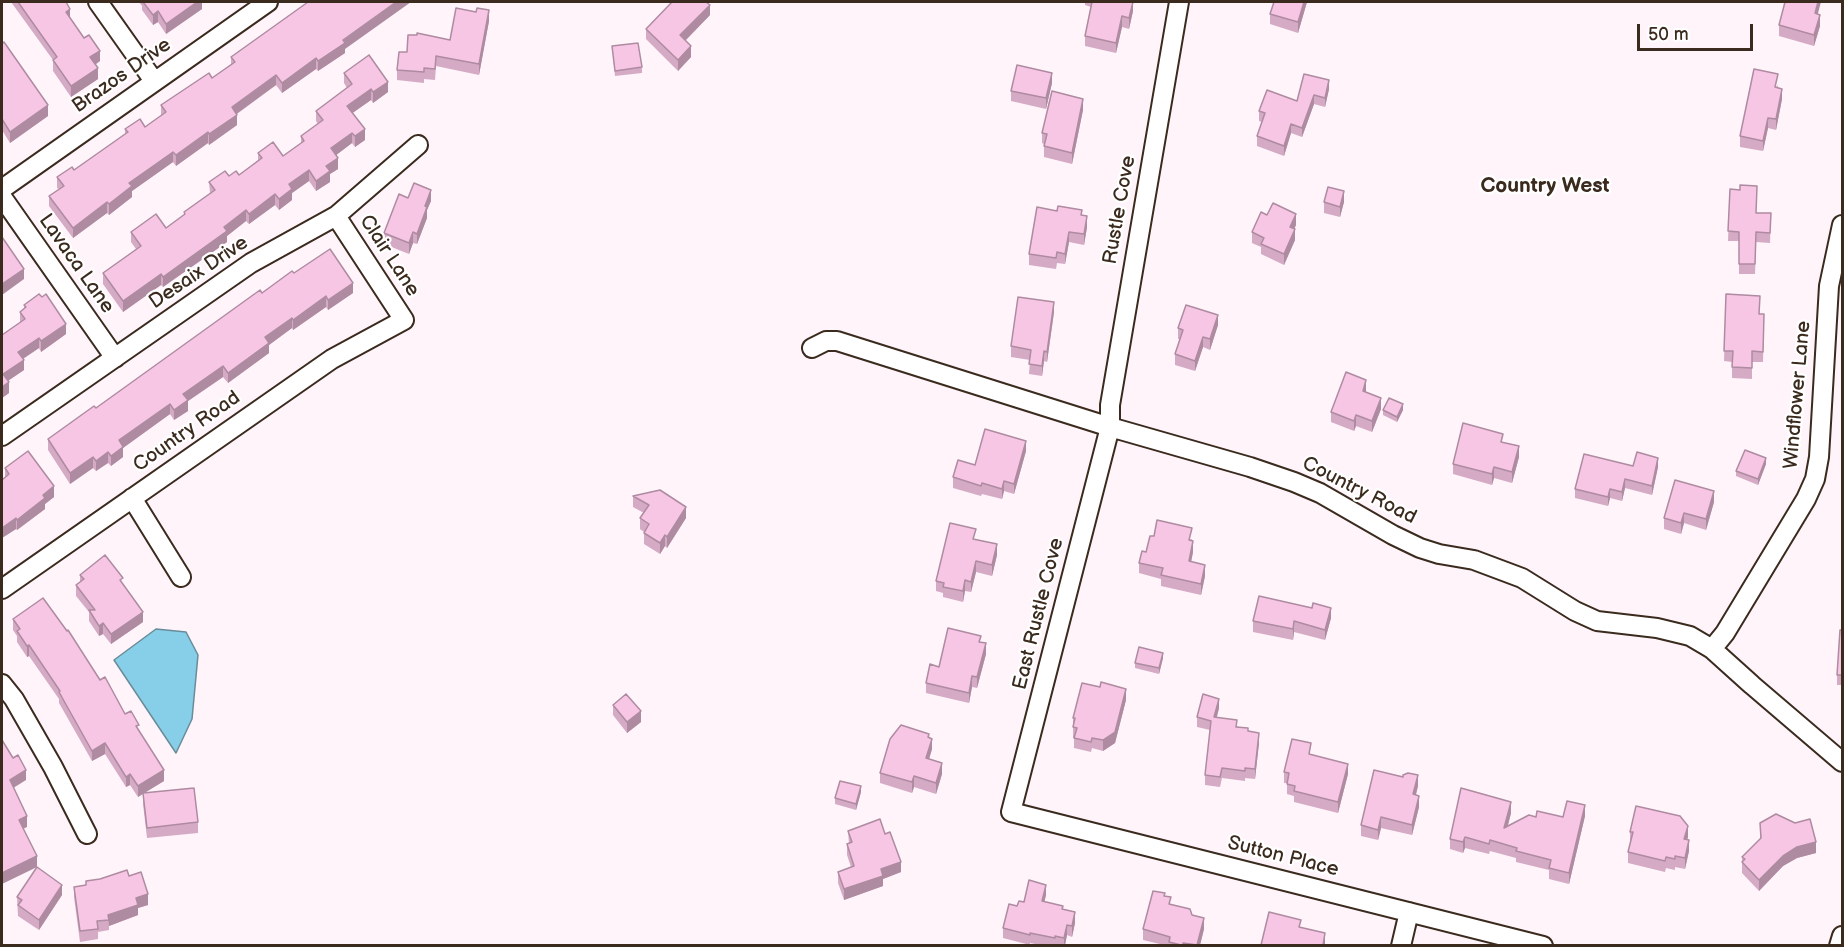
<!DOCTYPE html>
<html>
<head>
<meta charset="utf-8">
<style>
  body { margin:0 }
  #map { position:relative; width:1844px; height:947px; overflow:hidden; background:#fef4fa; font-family:"Balsamiq Sans",sans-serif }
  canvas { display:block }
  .frame { position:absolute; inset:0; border:3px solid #3b2a1e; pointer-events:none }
  .scale { position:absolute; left:1637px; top:24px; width:116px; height:27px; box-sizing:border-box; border:3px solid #3b2a1e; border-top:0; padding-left:8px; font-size:18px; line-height:21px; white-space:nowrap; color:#3b2a1e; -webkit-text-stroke:4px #fff; paint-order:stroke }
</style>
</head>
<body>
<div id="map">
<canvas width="1844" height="947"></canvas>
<div class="frame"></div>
<div class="scale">50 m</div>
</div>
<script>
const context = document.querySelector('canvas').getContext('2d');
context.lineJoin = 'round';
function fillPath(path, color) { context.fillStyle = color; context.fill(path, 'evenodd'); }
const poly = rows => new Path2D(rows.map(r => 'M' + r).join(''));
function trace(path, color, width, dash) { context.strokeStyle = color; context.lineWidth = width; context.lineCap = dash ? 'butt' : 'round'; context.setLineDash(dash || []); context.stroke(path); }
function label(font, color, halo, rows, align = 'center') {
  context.font = font + ' "Balsamiq Sans",sans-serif'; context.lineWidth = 4.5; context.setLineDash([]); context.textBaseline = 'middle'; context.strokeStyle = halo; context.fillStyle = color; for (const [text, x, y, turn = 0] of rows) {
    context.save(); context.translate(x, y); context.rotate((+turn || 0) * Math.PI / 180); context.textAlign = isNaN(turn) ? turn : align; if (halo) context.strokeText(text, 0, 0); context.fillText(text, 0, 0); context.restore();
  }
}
const water = poly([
  [156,629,186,632,198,655,192,719,176,753,114,660,156,629]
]);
fillPath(water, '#87cee9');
trace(water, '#698c98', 1.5);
const street = poly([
  [98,2,154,81],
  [1179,2,1110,405,1110,427,1011,812,1543,946],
  [2,189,268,2],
  [2,197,115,358],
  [812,348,826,341,837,341,1110,427,1250,467,1294,482,1320,493,1393,535,1420,548,1439,554,1474,560,1522,578,1575,611,1597,621,1657,628,1690,636,1712,649,1752,685,1842,762],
  [2,436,251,263,336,216,418,145],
  [132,498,181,577],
  [2,589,332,359,404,320,336,216],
  [1712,649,1725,633,1806,499,1815,479,1819,457,1829,286,1842,225],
  [2,684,14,699,53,767,87,834],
  [1401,946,1409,912],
  [1839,946,1842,936]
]);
trace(street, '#3b2a1e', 22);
trace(street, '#fff', 18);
fillPath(poly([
  [11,2,66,2,70,19,100,61,95,65,98,79,71,97,53,71,53,60],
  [139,2,202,2,202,9,166,34,158,22,153,25,142,10,142,6],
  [1085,2,1133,2,1133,11,1129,29,1122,27,1116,53,1085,46,1085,36,1091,7,1085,5],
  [1274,2,1307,2,1298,33,1270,24,1270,14],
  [1818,14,1820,26,1814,46,1779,36,1779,25],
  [710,15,685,41,691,57,678,71,646,39,646,29],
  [489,21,479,75,436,66,435,80,424,79,424,83,397,80,397,70,407,52,450,40],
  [2,44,48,116,10,143,2,130],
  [612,46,642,67,642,73,615,76],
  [345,49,345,53,318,71,316,69,282,93,276,85,237,114,237,125,209,145,208,143,176,166,173,162,132,191,132,197,109,215,107,213,73,238,49,206,49,196,59,189,57,188,57,177,74,170,125,134,125,129,145,127,161,116,161,105,212,78,231,64,231,57],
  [344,73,388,92,373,103,371,100,352,113,365,140,355,147,352,143,336,155,338,169,330,174,330,182,316,191,309,181,292,193,292,200,279,210,275,205,249,224,246,221,227,236,227,242,163,287,161,285,123,312,103,284,103,273,136,249,131,242,131,232,166,228,184,215,184,212,210,193,209,182,229,176,239,175,258,160,258,153,283,156,301,143,301,136,318,124,316,121,316,111,347,88,344,83],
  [1052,83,1046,109,1011,101,1011,91],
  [1778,85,1778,88,1782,99,1776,130,1768,128,1763,151,1740,147,1740,136],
  [1329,89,1325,107,1314,104,1302,137,1291,133,1284,156,1257,146,1257,136,1262,122,1259,121,1259,111,1297,101],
  [1083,110,1072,164,1044,157,1044,144,1042,143,1042,133],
  [1730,189,1756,213,1771,213,1770,243,1756,242,1755,274,1739,274,1739,241,1728,241],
  [408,198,431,201,427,210,427,218,417,244,413,243,409,254,384,244,384,233],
  [1324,202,1344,202,1340,217,1324,213],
  [1082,215,1087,227,1084,245,1069,242,1065,264,1057,263,1056,269,1029,265,1029,254],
  [1267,215,1296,225,1294,229,1295,240,1284,265,1261,254,1261,247,1252,243,1252,232],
  [294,273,353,293,328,310,326,307,293,330,292,328,269,345,269,353,228,383,223,377,188,401,188,411,174,420,170,414,123,448,123,457,111,466,108,463,96,471,93,468,70,484,48,450,48,439,96,408,262,293],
  [1726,294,1760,314,1764,314,1763,362,1752,362,1752,379,1732,378,1732,362,1724,361],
  [24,305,66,334,41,352,39,348,23,359,24,370,8,381,9,393,2,398,2,335,20,322,20,312,24,309],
  [1054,312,1047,362,1044,361,1042,376,1029,374,1030,360,1011,357,1011,346],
  [1218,325,1210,350,1203,347,1195,371,1175,365,1175,354,1180,339,1178,339,1178,328],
  [1366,391,1366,392,1381,409,1372,432,1356,426,1354,431,1331,422,1331,412],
  [1383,410,1403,410,1397,422,1383,415],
  [1503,442,1519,457,1512,483,1494,478,1492,485,1453,474,1453,464],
  [1026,451,1014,494,1004,491,1002,499,982,494,981,496,953,488,953,477,975,465],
  [1766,464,1758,485,1736,476,1736,471],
  [1633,466,1658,467,1652,495,1625,488,1622,501,1610,498,1608,506,1575,498,1575,489],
  [5,468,54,497,45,504,45,509,17,530,16,529,2,538,2,480,5,477],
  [633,496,686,518,667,548,665,546,660,554,644,544,644,532,640,529,640,518,644,513,633,507],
  [1714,502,1706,530,1684,523,1681,534,1664,529,1664,518],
  [976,539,997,555,992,576,976,572,971,592,965,591,963,602,943,597,943,593,936,591,936,581],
  [1192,539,1193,552,1191,562,1205,576,1201,595,1161,586,1161,579,1139,573,1139,563,1146,552],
  [80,575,123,584,143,622,111,644,103,634,99,636,89,621,89,612,76,596,76,585,80,582],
  [1331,618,1325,640,1294,632,1293,640,1253,632,1253,621],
  [13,619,100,680,125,714,139,731,164,781,143,793,198,822,198,833,147,838,143,804,143,793,138,797,130,785,126,787,105,754,92,761,59,703,59,699,29,656,27,657,17,642,17,636,13,630],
  [1842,630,1842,685,1837,685,1837,675],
  [981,642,986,654,977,688,972,687,969,703,926,693,926,683,939,667],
  [1163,658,1159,674,1135,668,1135,663],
  [1126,700,1115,743,1103,751,1092,748,1091,752,1074,748,1074,738,1073,738,1073,718],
  [613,705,641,722,627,733,613,715],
  [1219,708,1217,717,1248,731,1259,743,1255,779,1245,778,1245,781,1222,778,1220,787,1205,785,1205,775,1210,730,1197,727,1197,717],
  [929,738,932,749,929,759,942,774,936,794,914,787,912,793,880,783,880,773],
  [1311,755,1348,774,1338,813,1294,802,1294,796,1287,794,1287,783,1284,783,1284,772],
  [1418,786,1416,795,1419,807,1412,835,1381,828,1378,840,1361,836,1361,825],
  [861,792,856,810,835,804,835,798],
  [1511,813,1508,826,1536,817,1563,817,1585,816,1569,884,1549,879,1549,870,1516,862,1516,858,1490,851,1489,854,1465,848,1463,853,1450,849,1450,839],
  [1760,823,1816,853,1797,858,1783,866,1759,891,1742,873,1742,857,1760,839],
  [848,831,885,834,901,872,883,879,883,886,844,900,838,883,838,872,851,867,847,855,847,844,849,844],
  [1630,832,1688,837,1687,839,1689,851,1685,869,1675,867,1675,870,1666,868,1665,872,1628,863,1628,852,1630,843],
  [129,876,148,905,138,908,138,915,109,926,109,930,98,932,98,939,80,942,74,897,74,887,86,885],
  [62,895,39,930,18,916,17,897],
  [1046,895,1044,902,1063,909,1075,923,1072,937,1067,935,1065,945,1040,945,1030,943,1030,945,1003,938,1003,928,1017,906,1024,902],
  [1171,904,1192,915,1204,929,1200,945,1164,945,1143,940,1143,929]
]), '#d5aac5');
fillPath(poly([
  [197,2,202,2,202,9,166,34,166,24],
  [396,2,411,2,345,49,345,53,318,71,318,61,343,40],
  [1133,2,1133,11,1129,29,1129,18],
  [1304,2,1307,2,1298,33,1298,22],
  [1818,2,1821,2,1815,24,1815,13],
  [710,5,710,15,680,46,680,35],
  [70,9,70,19,66,12],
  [489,10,489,21,479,75,479,64],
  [158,11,158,22,153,25,153,15],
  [1820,15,1820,26,1814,46,1814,35],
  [1122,16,1122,27,1116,53,1116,43],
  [691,46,691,57,678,71,678,60],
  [100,51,100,61,90,68,90,57],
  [316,58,316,69,282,93,282,83],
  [98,68,98,79,71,97,71,86],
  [1052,73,1052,83,1046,109,1046,98],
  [276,75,276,85,232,117,232,107],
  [1329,80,1329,89,1325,107,1325,98],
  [388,82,388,92,373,103,373,92],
  [371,89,371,100,347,117,347,106],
  [1782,89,1782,99,1776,130,1776,119],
  [1314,95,1314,104,1302,137,1302,128],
  [1083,99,1083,110,1072,164,1072,153],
  [48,105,48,116,10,143,10,132],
  [237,115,237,125,209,145,209,134],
  [1768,118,1768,128,1763,151,1763,141],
  [1291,124,1291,133,1284,156,1284,146],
  [365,129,365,140,355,147,355,136],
  [208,132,208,143,176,166,176,155],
  [352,133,352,143,331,159,331,148],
  [173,152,173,162,132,191,132,197,109,215,109,204,129,183],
  [338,158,338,169,330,174,330,182,316,191,316,181,326,166],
  [309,170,309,181,292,193,292,200,279,210,279,199,289,184],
  [431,190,431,201,427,210,427,218,417,244,417,234,425,206],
  [1344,191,1344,202,1340,217,1340,207],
  [275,194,275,205,249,224,249,214],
  [107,202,107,213,73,238,73,228],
  [246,210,246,221,227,236,227,242,163,287,163,277],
  [1296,214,1296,225,1290,238,1290,227],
  [1087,216,1087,227,1084,245,1084,234],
  [1295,229,1295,240,1284,265,1284,254],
  [413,232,413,243,409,254,409,243],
  [1069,232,1069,242,1065,264,1065,254],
  [24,269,24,279,2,295,2,284],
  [161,274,161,285,123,312,123,301],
  [353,283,353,293,328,310,328,300],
  [326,296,326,307,293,330,293,320],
  [1054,302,1054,312,1047,362,1047,352],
  [1218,315,1218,325,1210,350,1210,339],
  [292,318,292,328,269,345,269,353,228,383,228,373,265,337],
  [66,324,66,334,41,352,41,341],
  [1203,337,1203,347,1195,371,1195,361],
  [39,338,39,348,18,362,18,352],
  [1044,351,1044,361,1042,376,1042,366],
  [24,360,24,370,3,384,3,374],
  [223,366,223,377,188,401,188,411,174,420,174,410,183,394],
  [1366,380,1366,391,1363,401,1363,391],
  [9,382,9,393,2,398,2,387],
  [1381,398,1381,409,1372,432,1372,421],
  [170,404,170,414,123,448,123,457,111,466,111,456,119,440],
  [1403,404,1403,410,1397,422,1397,417],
  [1356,415,1356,426,1354,431,1354,421],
  [1026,441,1026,451,1014,494,1014,484],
  [1519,446,1519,457,1512,483,1512,472],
  [108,452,108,463,96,471,96,461],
  [93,457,93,468,70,484,70,473],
  [1658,458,1658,467,1652,495,1652,486],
  [1766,458,1766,464,1758,485,1758,479],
  [1494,467,1494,478,1492,485,1492,474],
  [1625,479,1625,488,1622,501,1622,492],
  [1004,481,1004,491,1002,499,1002,489],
  [54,486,54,497,45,504,45,509,17,530,17,520,43,495],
  [1610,489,1610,498,1608,506,1608,497],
  [1714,491,1714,502,1706,530,1706,519],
  [686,507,686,518,667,548,667,537],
  [1684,513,1684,523,1681,534,1681,523],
  [16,518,16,529,2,538,2,528],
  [665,535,665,546,660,554,660,543],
  [1193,541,1193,552,1189,572,1189,561],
  [997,544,997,555,992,576,992,565],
  [976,561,976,572,971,592,971,582],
  [1205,565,1205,576,1201,595,1201,584],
  [965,580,965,591,963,602,963,591],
  [1331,608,1331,618,1325,640,1325,630],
  [143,612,143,622,111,644,111,634],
  [1294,621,1294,632,1293,640,1293,629],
  [103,623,103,634,99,636,99,626],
  [986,643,986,654,977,688,977,677],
  [29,645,29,656,27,657,27,646],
  [1163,653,1163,658,1159,674,1159,668],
  [972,676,972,687,969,703,969,693],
  [1126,689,1126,700,1115,743,1103,751,1103,740],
  [1219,699,1219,708,1214,727,1214,717],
  [641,711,641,722,627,733,627,722],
  [1259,733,1259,743,1255,779,1255,769],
  [932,739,932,749,926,769,926,758],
  [105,743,105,754,92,761,92,751],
  [942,763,942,774,936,794,936,783],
  [1348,764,1348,774,1338,813,1338,802],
  [26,770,26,780,10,790,10,780],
  [164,770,164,781,138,797,138,786],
  [130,774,130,785,126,787,126,777],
  [1418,775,1418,786,1413,805,1413,794],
  [914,776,914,787,912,793,912,782],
  [861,786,861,792,856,810,856,804],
  [1419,796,1419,807,1412,835,1412,825],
  [1511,802,1511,813,1504,839,1504,828],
  [1585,805,1585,816,1569,884,1569,873],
  [27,816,27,827,19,831,19,820],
  [1381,817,1381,828,1378,840,1378,830],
  [1688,826,1688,837,1684,849,1684,839],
  [1465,837,1465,848,1463,853,1463,842],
  [1689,840,1689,851,1685,869,1685,858],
  [1816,842,1816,853,1797,858,1783,866,1759,891,1759,880,1783,856,1797,847],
  [37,856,37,867,2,884,2,873],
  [901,862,901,872,883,879,883,886,844,900,844,889,881,869],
  [62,885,62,895,39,930,39,920],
  [1046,885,1046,895,1042,912,1042,901],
  [148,894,148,905,138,908,138,915,109,926,108,915,136,898],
  [1075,912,1075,923,1072,937,1072,926],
  [1204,918,1204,929,1200,945,1197,945],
  [1067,925,1067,935,1065,945,1064,945,1064,938],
  [1325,933,1325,945,1323,945]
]), '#ae8ba0');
const building = poly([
  [18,2,66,2,70,9,66,12,84,38,89,35,100,51,90,57,98,68,71,86,53,60,57,57,18,2],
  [143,2,197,2,166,24,158,11,153,15,143,2],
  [308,2,396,2,343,40,345,43,318,61,316,58,282,83,276,75,232,107,237,115,209,134,208,132,176,155,173,152,129,183,132,186,109,204,107,202,73,228,49,196,64,186,57,177,72,167,74,170,128,132,125,129,140,119,145,127,166,112,161,105,209,73,212,78,235,62,231,57,308,2],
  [672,2,706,2,710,5,680,35,691,46,678,60,646,29,672,2],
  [1092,2,1133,2,1129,18,1122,16,1116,43,1085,36,1092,2],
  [1274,2,1304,2,1298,22,1270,14,1274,2],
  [1785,2,1818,2,1815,13,1820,15,1814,35,1779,25,1785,2],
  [456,8,476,12,477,8,489,10,479,64,436,56,435,69,424,68,424,72,397,70,399,52,407,52,408,35,417,35,417,33,450,40,456,8],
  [4,42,48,105,10,132,2,119,2,44,4,42],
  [638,43,642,67,615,71,612,46,638,43],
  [369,55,388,82,373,92,371,89,347,106,365,129,355,136,352,133,331,148,338,158,326,166,330,171,316,181,309,170,289,184,292,189,279,199,275,194,249,214,246,210,224,227,227,231,163,277,161,274,123,301,103,273,141,246,131,232,156,214,166,228,185,214,184,212,215,190,209,182,225,171,229,176,236,171,239,175,262,158,258,153,273,142,283,156,304,141,301,136,323,120,316,111,352,84,344,73,369,55],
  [1017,65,1052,73,1046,98,1011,91,1017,65],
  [1754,69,1778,74,1775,87,1782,89,1776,119,1768,118,1763,141,1740,136,1754,69],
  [1304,74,1329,80,1325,98,1314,95,1302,128,1291,124,1284,146,1257,136,1265,113,1259,111,1267,90,1297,101,1304,74],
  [1052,91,1083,99,1072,153,1044,146,1047,134,1042,133,1052,91],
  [414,183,431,190,425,206,427,207,417,234,413,232,409,243,384,233,399,194,408,198,414,183],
  [1740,185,1757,186,1756,213,1771,213,1770,233,1756,232,1755,264,1739,264,1739,232,1728,231,1730,189,1740,190,1740,185],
  [1328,187,1344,191,1340,207,1324,202,1328,187],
  [1273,203,1296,214,1290,227,1295,229,1284,254,1261,244,1264,238,1252,232,1261,212,1267,215,1273,203],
  [1058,206,1082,210,1081,215,1087,216,1084,234,1069,232,1065,254,1057,252,1056,258,1029,254,1037,207,1057,211,1058,206],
  [2,237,24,269,2,284,2,237],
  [330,249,353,283,328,300,326,296,293,320,292,318,265,337,269,343,228,373,223,366,183,394,188,400,174,410,170,404,119,440,123,447,111,456,108,452,96,461,93,457,70,473,48,439,94,406,96,408,260,290,262,293,292,271,294,273,330,249],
  [39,294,42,297,46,294,66,324,41,341,39,338,18,352,24,360,3,374,9,382,2,387,2,335,25,319,20,312,26,307,24,305,39,294],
  [1726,294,1760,296,1759,314,1764,314,1763,352,1752,351,1752,368,1732,367,1733,351,1724,351,1726,294],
  [1018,297,1054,302,1047,352,1044,351,1042,366,1029,364,1031,350,1011,346,1018,297],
  [1186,305,1218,315,1210,339,1203,337,1195,361,1175,354,1183,330,1178,328,1186,305],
  [1346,372,1366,380,1363,391,1381,398,1372,421,1356,415,1354,421,1331,412,1346,372],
  [1389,398,1403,404,1397,417,1383,410,1389,398],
  [1463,423,1503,434,1501,442,1519,446,1512,472,1494,467,1492,474,1453,464,1463,423],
  [985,429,1026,441,1014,484,1004,481,1002,489,982,483,981,486,953,477,958,460,975,465,985,429],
  [1745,450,1766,458,1758,479,1736,471,1745,450],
  [28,451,54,486,43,495,45,498,17,520,16,518,2,528,2,480,9,474,5,468,28,451],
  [1637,452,1658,458,1652,486,1625,479,1622,492,1610,489,1608,497,1575,489,1584,454,1633,466,1637,452],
  [1675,480,1714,491,1706,519,1684,513,1681,523,1664,518,1675,480],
  [660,490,686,507,667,537,665,535,660,543,644,533,649,524,640,518,649,505,633,496,660,490],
  [1157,520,1192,528,1189,540,1193,541,1189,561,1205,565,1201,584,1161,575,1163,568,1139,563,1142,551,1146,552,1150,536,1154,536,1157,520],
  [950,523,976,529,973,539,997,544,992,565,976,561,971,582,965,580,963,591,943,587,944,583,936,581,950,523],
  [105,555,123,578,120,580,143,612,111,634,103,623,99,626,89,610,95,610,76,585,84,579,80,575,105,555],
  [1259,596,1312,608,1313,603,1331,608,1325,630,1294,621,1293,629,1253,621,1259,596],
  [43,598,67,631,68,630,100,680,105,677,125,714,131,711,139,725,136,726,164,770,138,786,130,774,126,777,105,743,92,751,59,692,60,691,29,645,27,646,17,631,20,629,13,619,43,598],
  [948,628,981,636,979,642,986,643,977,677,972,676,969,693,926,683,930,664,939,667,948,628],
  [1840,630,1842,630,1842,675,1837,675,1840,630],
  [1139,647,1163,653,1159,668,1135,663,1139,647],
  [1101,682,1126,689,1115,732,1103,740,1092,738,1091,742,1074,738,1077,728,1073,727,1075,718,1073,718,1082,683,1100,687,1101,682],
  [626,694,641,711,627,722,613,705,626,694],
  [1203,694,1219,699,1214,717,1237,720,1236,727,1248,728,1248,731,1259,733,1255,769,1245,768,1245,771,1222,768,1220,777,1205,775,1211,721,1197,717,1203,694],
  [901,725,929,734,928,737,932,739,926,758,942,763,936,783,914,776,912,782,880,773,890,739,901,725],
  [1292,739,1311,743,1309,754,1348,764,1338,802,1294,791,1295,786,1287,784,1289,773,1284,772,1292,739],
  [2,740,13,758,18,755,26,770,10,780,27,816,19,820,37,856,2,873,2,740],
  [1374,770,1403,777,1403,775,1408,773,1418,775,1413,794,1419,796,1412,825,1381,817,1378,830,1361,825,1374,770],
  [840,781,861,786,856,804,835,798,840,781],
  [194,788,198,822,147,828,143,793,194,788],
  [1461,788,1511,802,1504,828,1529,815,1536,817,1537,811,1563,817,1567,801,1585,805,1569,873,1549,868,1551,860,1516,851,1517,848,1490,840,1489,844,1465,837,1463,842,1450,839,1461,788],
  [1636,806,1680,816,1688,826,1684,839,1689,840,1685,858,1675,856,1675,859,1666,857,1665,861,1628,852,1633,832,1630,832,1636,806],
  [1776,814,1795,823,1810,819,1816,842,1797,847,1783,856,1759,880,1742,862,1745,859,1742,857,1761,838,1760,823,1776,814],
  [880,819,885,834,890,832,901,862,881,869,883,876,844,889,838,872,854,866,847,844,852,842,848,831,880,819],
  [37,867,62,885,39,920,18,905,22,900,17,897,37,867],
  [127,870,129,876,141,872,148,894,136,898,138,905,108,915,109,920,97,921,98,929,80,931,74,887,86,885,86,881,100,879,127,870],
  [1029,880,1046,885,1042,901,1063,906,1062,909,1075,912,1072,926,1067,925,1064,938,1055,936,1055,938,1030,933,1030,935,1003,928,1009,904,1017,906,1019,901,1024,902,1029,880],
  [1153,891,1165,893,1164,896,1171,897,1169,904,1190,909,1192,915,1204,918,1197,945,1183,943,1183,945,1181,945,1169,942,1170,937,1143,929,1153,891],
  [1269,912,1301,920,1299,927,1325,933,1323,945,1261,945,1269,912]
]);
fillPath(building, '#f8c6e5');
trace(building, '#ae8ba0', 1.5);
label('20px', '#3b2a1e', '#fff', [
  ["Brazos Drive",122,76,-35],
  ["Rustle Cove",1120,210,-80],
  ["Clair Lane",389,256,57],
  ["Lavaca Lane",76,264,55],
  ["Desaix Drive",199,273,-34],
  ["Windflower Lane",1798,395,-85],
  ["Country Road",187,432,-35],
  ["Country Road",1359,491,27],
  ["East Rustle Cove",1039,614,-76],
  ["Sutton Place",1283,857,14]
]);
label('bold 21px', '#3b2a1e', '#fff', [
  ["Country West",1545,187]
]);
</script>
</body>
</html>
